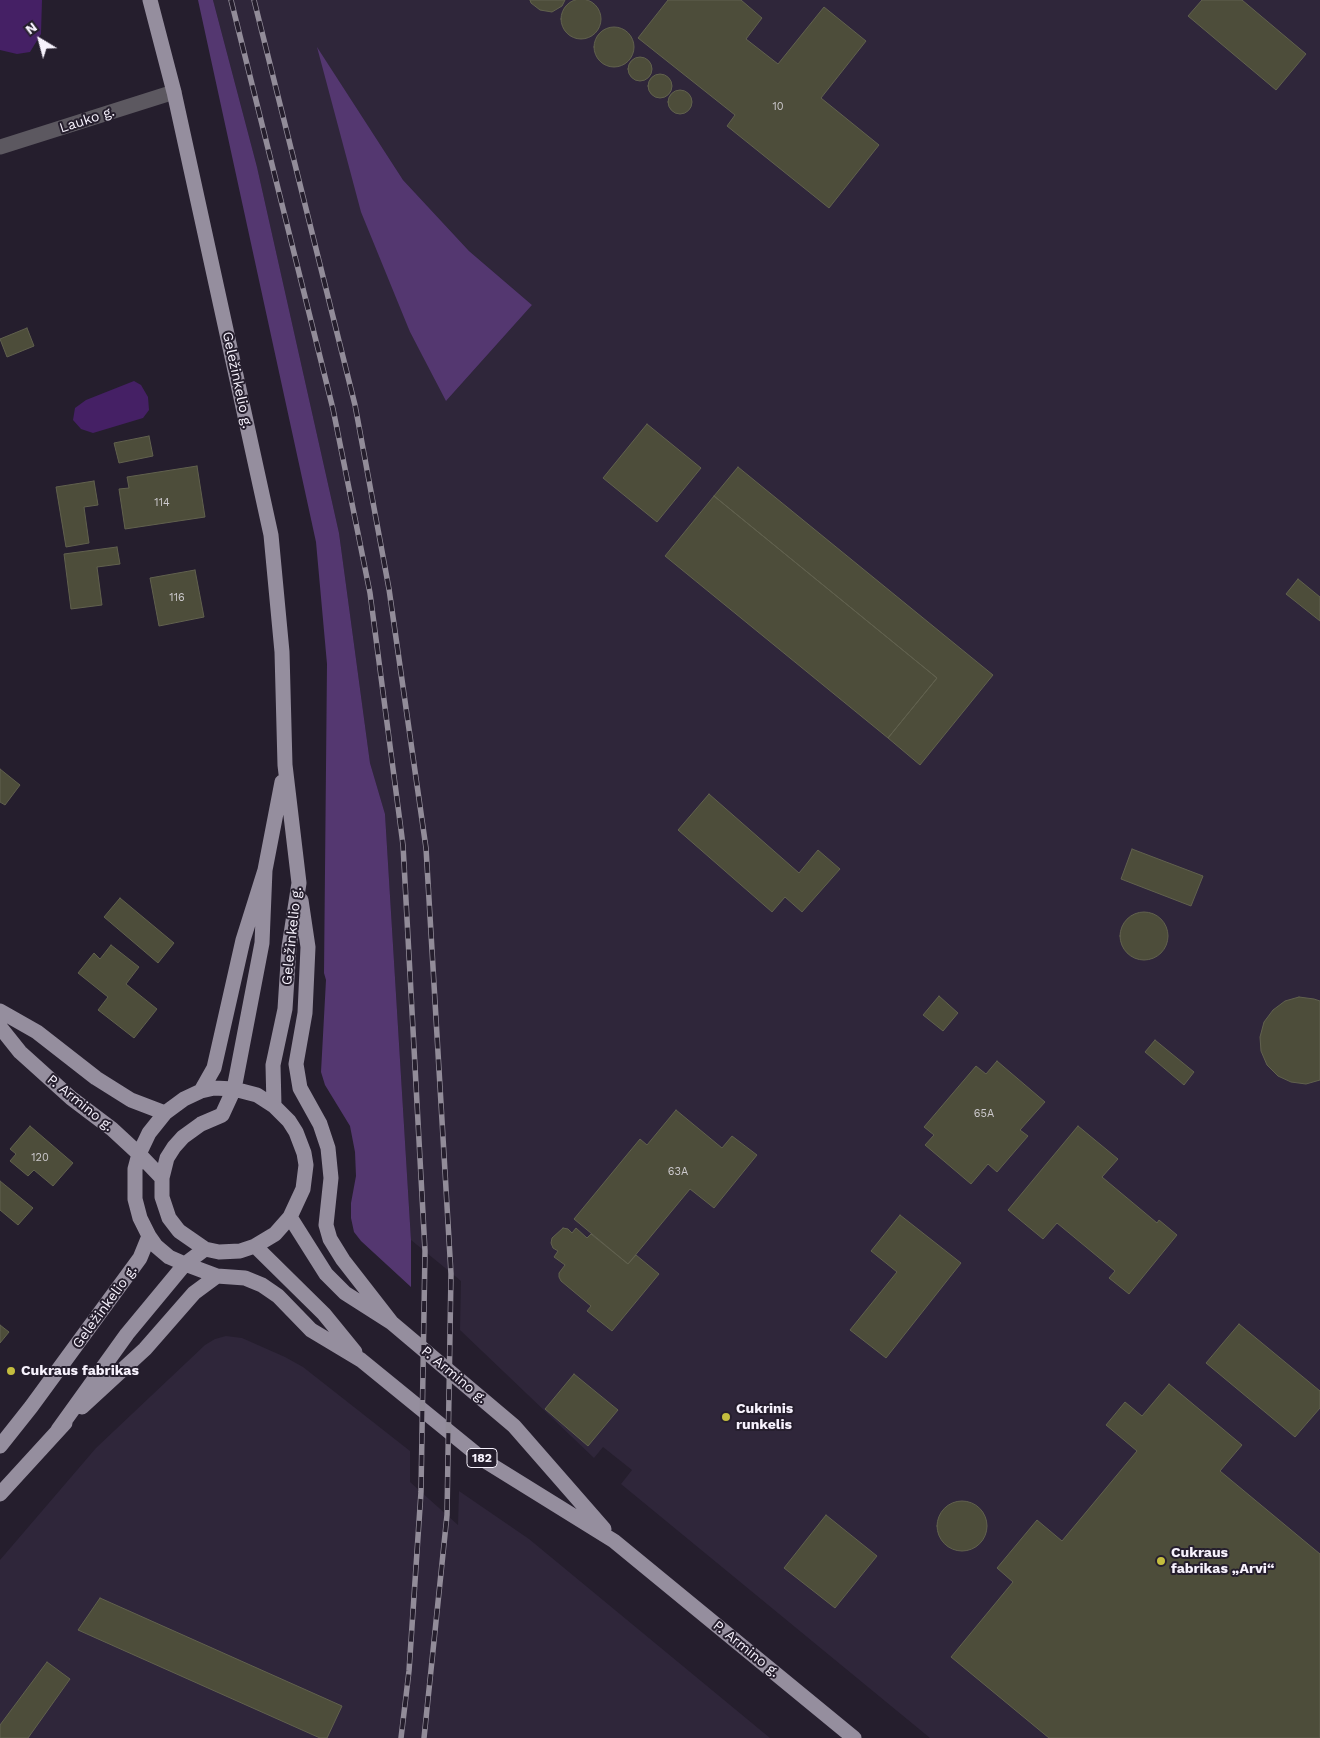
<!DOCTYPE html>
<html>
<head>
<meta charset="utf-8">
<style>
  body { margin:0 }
  #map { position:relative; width:1320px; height:1738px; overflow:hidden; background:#251e2d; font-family:"Work Sans",sans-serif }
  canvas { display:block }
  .north { position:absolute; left:15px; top:15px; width:50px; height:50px; -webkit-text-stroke:4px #251e2d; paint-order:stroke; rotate:323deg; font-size:14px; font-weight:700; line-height:20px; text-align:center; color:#f7f2fd }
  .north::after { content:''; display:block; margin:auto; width:18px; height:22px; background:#f7f2fd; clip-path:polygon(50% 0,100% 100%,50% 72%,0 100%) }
</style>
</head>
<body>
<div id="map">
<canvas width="1320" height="1738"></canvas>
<div class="north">N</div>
</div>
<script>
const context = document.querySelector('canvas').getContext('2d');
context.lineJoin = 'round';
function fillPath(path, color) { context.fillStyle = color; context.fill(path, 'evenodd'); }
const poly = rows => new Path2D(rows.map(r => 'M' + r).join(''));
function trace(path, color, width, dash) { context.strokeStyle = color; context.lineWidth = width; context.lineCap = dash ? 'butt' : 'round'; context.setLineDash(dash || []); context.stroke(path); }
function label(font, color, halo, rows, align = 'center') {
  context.font = font + ' "Work Sans",sans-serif'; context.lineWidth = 4; context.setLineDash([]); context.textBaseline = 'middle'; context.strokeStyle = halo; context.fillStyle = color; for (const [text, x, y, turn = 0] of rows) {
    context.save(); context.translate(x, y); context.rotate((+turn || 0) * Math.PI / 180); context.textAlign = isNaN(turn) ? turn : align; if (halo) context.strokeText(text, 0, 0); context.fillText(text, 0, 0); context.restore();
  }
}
fillPath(poly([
  [213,0,1320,0,1320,1738,930,1738,621,1484,632,1470,603,1447,594,1458,460,1330,461,1281,411,1240,385,814,370,763,339,533,257,167],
  [318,49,403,180,469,251,532,305,447,400,410,332],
  [226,1336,242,1338,285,1357,303,1367,410,1451,410,1482,458,1525,459,1491,529,1539,770,1738,0,1738,0,1560,96,1448,205,1345,215,1339]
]), '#2f263a');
fillPath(poly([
  [198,0,213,0,257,167,339,533,370,763,385,814,411,1240,411,1287,361,1241,354,1232,351,1218,351,1203,356,1176,355,1152,350,1126,325,1085,321,1072,326,980,324,973,327,664,316,542],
  [317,47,403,180,469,251,532,305,446,401,410,332,361,212]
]), '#543770');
fillPath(poly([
  [0,0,42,0,41,34,30,52,17,54,0,50],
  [134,381,141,385,148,397,149,410,143,418,93,433,81,429,73,420,75,408,86,400]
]), '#452065');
const building = poly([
  '561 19a20 20 0 1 1 40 0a20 20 0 1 1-40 0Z',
  [530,0,565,0,562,6,552,12,540,10,531,3,530,0],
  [668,0,741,0,762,18,746,39,778,64,824,7,866,41,821,98,879,145,829,208,727,126,735,115,638,38,668,0],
  [1202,0,1242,0,1306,54,1276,90,1188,16,1202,0],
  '594 47a20 20 0 1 1 40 0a20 20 0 1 1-40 0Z',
  '628 69a12 12 0 1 1 24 0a12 12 0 1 1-24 0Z',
  '648 86a12 12 0 1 1 24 0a12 12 0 1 1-24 0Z',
  '668 102a12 12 0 1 1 24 0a12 12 0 1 1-24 0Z',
  [27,328,34,346,7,357,0,339,27,328],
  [647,424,701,468,657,522,603,478,647,424],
  [149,436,153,456,119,463,114,443,149,436],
  [197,466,205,517,125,529,119,489,129,488,127,477,197,466],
  [738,467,993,675,920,765,888,738,937,678,714,496,738,467],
  [94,481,98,505,84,507,89,543,66,547,56,487,94,481],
  [714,496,937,678,888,738,665,556,714,496],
  [117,547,120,564,97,567,102,605,71,609,64,554,117,547],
  [195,570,204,617,159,626,150,578,195,570],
  [1298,579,1320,597,1320,621,1286,594,1298,579],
  [0,769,20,785,5,805,0,802,0,769],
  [709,794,799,873,818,850,840,869,802,912,785,897,772,912,678,830,709,794],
  [1132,849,1203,876,1191,906,1121,879,1132,849],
  [120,898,174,943,158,963,104,917,120,898],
  '1120 936a24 24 0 1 1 48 0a24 24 0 1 1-48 0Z',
  [111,945,139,967,126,984,157,1009,134,1038,98,1010,108,997,78,973,94,953,100,959,111,945],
  [939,996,958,1013,943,1031,923,1015,939,996],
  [1299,997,1314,999,1320,1001,1320,1080,1306,1084,1291,1082,1278,1076,1267,1065,1261,1051,1260,1037,1264,1022,1273,1010,1285,1001,1299,997],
  [1155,1040,1194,1072,1184,1085,1145,1052,1155,1040],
  [997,1061,1045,1102,1020,1130,1028,1136,997,1172,988,1164,971,1184,925,1145,934,1135,924,1127,976,1066,986,1074,997,1061],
  [676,1110,722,1148,732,1136,757,1155,714,1208,690,1189,628,1264,574,1219,640,1139,647,1145,676,1110],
  [30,1126,73,1163,53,1186,34,1170,28,1176,10,1161,16,1154,10,1149,30,1126],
  [1078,1126,1118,1159,1102,1177,1157,1223,1159,1220,1177,1235,1129,1294,1109,1278,1115,1271,1057,1223,1043,1239,1008,1210,1078,1126],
  [0,1181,33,1208,18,1225,0,1210,0,1181],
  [900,1215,961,1263,886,1358,850,1330,897,1272,871,1251,900,1215],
  [563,1228,568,1229,572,1233,576,1228,587,1238,591,1234,628,1264,636,1255,659,1274,612,1331,587,1311,591,1306,561,1281,559,1277,559,1273,565,1265,554,1257,558,1251,553,1248,551,1243,552,1238,563,1228],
  [1239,1324,1320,1391,1320,1408,1295,1437,1206,1363,1239,1324],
  [0,1325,9,1332,0,1343,0,1325],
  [574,1374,618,1410,588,1446,545,1409,574,1374],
  [1169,1384,1242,1445,1220,1471,1320,1554,1320,1738,1049,1738,951,1657,1013,1582,997,1568,1037,1520,1062,1541,1137,1451,1106,1425,1125,1402,1142,1416,1169,1384],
  '937 1526a25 25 0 1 1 50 0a25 25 0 1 1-50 0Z',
  [826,1515,877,1556,835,1608,784,1568,826,1515],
  [100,1598,342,1706,327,1738,320,1738,78,1630,100,1598],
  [47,1662,70,1679,28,1738,0,1738,0,1725,47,1662]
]);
fillPath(building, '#4d4d3a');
trace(building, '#61614e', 1);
trace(poly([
  [0,147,174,92]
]), '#5c5860', 15);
trace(poly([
  [150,0,174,92,271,535,282,652,285,765,299,883,289,947,285,1009,273,1065,274,1106],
  [301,900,308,947,305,1013,296,1064,300,1088,320,1124,328,1148,331,1178,326,1225,330,1239,343,1260,392,1323],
  [0,1011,37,1032,96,1078,131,1100,165,1113],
  [0,1027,20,1052,71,1098,112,1129,139,1154,162,1178],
  [201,1091,214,1068,243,940,265,870,282,782],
  [290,1217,326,1274,345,1293,392,1323,514,1426,604,1529],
  [255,1246,324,1314,355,1352],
  [205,1249,179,1231,169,1218,162,1197,162,1178,167,1158,174,1147,183,1137,201,1124,222,1115,234,1089,262,943,265,870],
  [82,1407,145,1349,194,1293,217,1276],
  [58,1430,127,1334,185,1264,205,1249,219,1252,240,1251,255,1246,275,1234,290,1217,303,1189,306,1165,304,1153,296,1132,289,1121,274,1106,257,1095,234,1089,214,1088,201,1091,184,1099,165,1113,149,1133,139,1154,135,1169,135,1199,140,1218,149,1236,156,1246,169,1257,185,1264,217,1276,245,1278,262,1285,278,1296,311,1330,361,1360,485,1461,614,1541,854,1738],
  [0,1446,31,1407,140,1258,149,1236],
  [0,1494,65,1423]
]), '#958e9e', 15);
const rail = poly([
  [231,0,333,409,370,593,403,845,425,1251,421,1492,409,1671,401,1738],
  [254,0,355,405,389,589,426,848,451,1274,447,1515,424,1738]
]);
trace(rail, '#928c99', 5.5);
trace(rail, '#251e2d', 4, [11]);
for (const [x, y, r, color] of [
  [11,1371,5,"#c4bd3e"],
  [726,1417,5,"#c4bd3e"],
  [1161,1561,5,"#c4bd3e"]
]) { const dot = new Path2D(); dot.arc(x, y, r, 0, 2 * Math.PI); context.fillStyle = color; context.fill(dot); trace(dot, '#251e2d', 2); }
label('11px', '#ccc9cc', null, [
  ["10",778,107],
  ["114",162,503],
  ["116",177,598],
  ["65A",984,1114],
  ["120",40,1158],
  ["63A",678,1172]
]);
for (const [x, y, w] of [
  [482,1458,30]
]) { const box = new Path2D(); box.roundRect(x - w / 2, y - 9.5, w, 19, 4); context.fillStyle = '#251e2d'; context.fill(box); trace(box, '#f7f2fd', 1); }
label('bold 12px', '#f7f2fd', null, [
  ["182",482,1458]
]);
label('14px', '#f7f2fd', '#251e2d', [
  ["Lauko g.",87,120,-18],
  ["Geležinkelio g.",237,380,78],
  ["Geležinkelio g.",292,936,-84],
  ["P. Armino g.",80,1103,39],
  ["Geležinkelio g.",105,1307,-54],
  ["P. Armino g.",454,1375,40],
  ["P. Armino g.",746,1649,39]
]);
label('bold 14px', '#f7f2fd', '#251e2d', [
  ["Cukraus fabrikas",21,1371],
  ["Cukrinis",736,1409],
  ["runkelis",736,1425],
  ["Cukraus",1171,1553],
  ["fabrikas „Arvi“",1171,1569]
], 'left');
</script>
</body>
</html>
